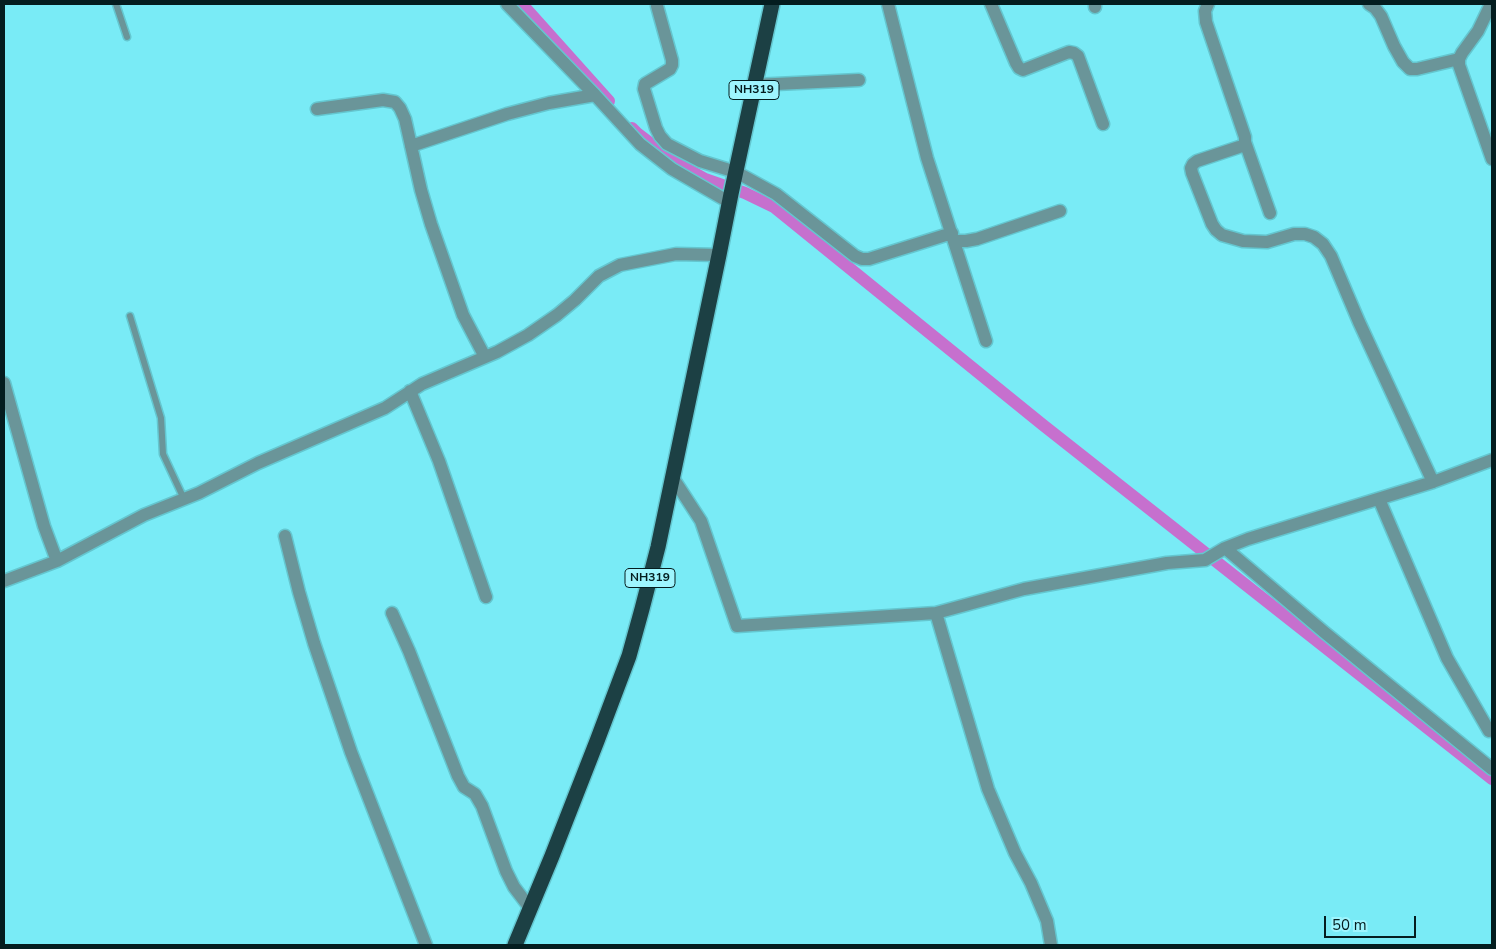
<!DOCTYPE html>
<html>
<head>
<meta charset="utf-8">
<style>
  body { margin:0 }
  #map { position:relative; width:1496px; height:949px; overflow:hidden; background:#79ebf6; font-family:"Nunito Sans",sans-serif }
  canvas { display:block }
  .frame { position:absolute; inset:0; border:5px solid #041d1f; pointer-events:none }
  .scale { position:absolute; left:1324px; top:916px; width:92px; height:22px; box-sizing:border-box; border:2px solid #041d1f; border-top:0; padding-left:6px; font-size:15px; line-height:18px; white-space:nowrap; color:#041d1f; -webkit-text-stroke:4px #9ef5fe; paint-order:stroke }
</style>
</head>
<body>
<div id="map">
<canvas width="1496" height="949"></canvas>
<div class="frame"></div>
<div class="scale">50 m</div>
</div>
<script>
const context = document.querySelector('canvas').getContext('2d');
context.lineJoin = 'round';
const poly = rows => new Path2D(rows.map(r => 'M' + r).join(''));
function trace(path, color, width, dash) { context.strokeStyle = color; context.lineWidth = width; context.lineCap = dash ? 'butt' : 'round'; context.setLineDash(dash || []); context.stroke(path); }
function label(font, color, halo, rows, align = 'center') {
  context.font = font + ' "Nunito Sans",sans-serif'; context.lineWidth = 4.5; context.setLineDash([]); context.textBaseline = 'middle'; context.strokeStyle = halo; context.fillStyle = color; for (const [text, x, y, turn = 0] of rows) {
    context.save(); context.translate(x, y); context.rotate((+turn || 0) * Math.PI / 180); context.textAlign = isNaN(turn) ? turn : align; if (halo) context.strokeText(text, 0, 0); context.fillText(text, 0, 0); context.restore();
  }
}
trace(poly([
  [522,4,609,101],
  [632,128,637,133,675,162,705,179,745,193,774,207,1043,425,1492,779]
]), '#c670ce', 12);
const lane = poly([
  [116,4,127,37],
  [130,316,161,418,163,454,184,499]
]);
const street = poly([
  [507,4,595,95,640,144,672,169,729,202],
  [888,4,927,158,986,341],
  [991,4,1016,63,1019,68,1023,70,1069,52,1074,53,1078,56,1103,124],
  [1095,4,1095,7],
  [1208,4,1205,11,1206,22,1245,137,1245,142,1243,146,1239,147,1197,161,1193,164,1191,168,1192,173,1212,224,1216,230,1222,235,1243,241,1267,242,1294,234,1305,234,1314,237,1323,244,1331,256,1359,322,1433,482],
  [1369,4,1375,8,1381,16,1394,46,1403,62,1410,69,1417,69,1459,59],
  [1491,4,1478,31,1462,53,1459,59,1459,65,1492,159],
  [657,6,672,60,672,65,670,69,645,84,644,89,656,128,660,136,667,144,700,161,736,172,776,194,855,256,862,259,869,259,952,233],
  [755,85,859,80],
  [317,109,383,100,395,102,400,108,405,119,421,190,431,224,463,315,485,357],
  [1245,142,1270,213],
  [411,146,507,114,549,103,595,95],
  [955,241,966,241,977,239,1060,211],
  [4,383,44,526,57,561],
  [410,391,439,461,486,597],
  [673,478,701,521,737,626,936,613,1024,589,1167,563,1205,560,1225,548,1248,539,1433,482,1492,460],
  [1379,499,1447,658,1489,731],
  [285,536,299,592,314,643,351,752,426,945],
  [1225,548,1324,632,1492,769],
  [4,581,57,561,144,515,199,493,258,463,385,408,422,384,497,352,528,335,557,315,575,300,599,276,620,265,676,254,719,255],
  [392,613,409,651,458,776,464,787,475,794,482,806,506,871,514,887,530,908],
  [936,613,988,789,1015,853,1031,883,1047,921,1051,945]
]);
const highway = poly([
  [515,945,552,856,597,741,629,656,642,609,658,547,719,255,731,194,772,4]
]);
trace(lane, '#64c6cf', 9);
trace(street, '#64c6cf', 15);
trace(highway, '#64c6cf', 18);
trace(lane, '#6a9599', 6);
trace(street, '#6a9599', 12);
trace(highway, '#1c4044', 15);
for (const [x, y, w] of [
  [754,90,50],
  [650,578,50]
]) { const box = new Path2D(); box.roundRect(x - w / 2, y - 9.5, w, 19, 4); context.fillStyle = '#9ef5fe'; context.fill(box); trace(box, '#041d1f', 1); }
label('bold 12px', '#041d1f', null, [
  ["NH319",754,90],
  ["NH319",650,578]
]);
</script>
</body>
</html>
